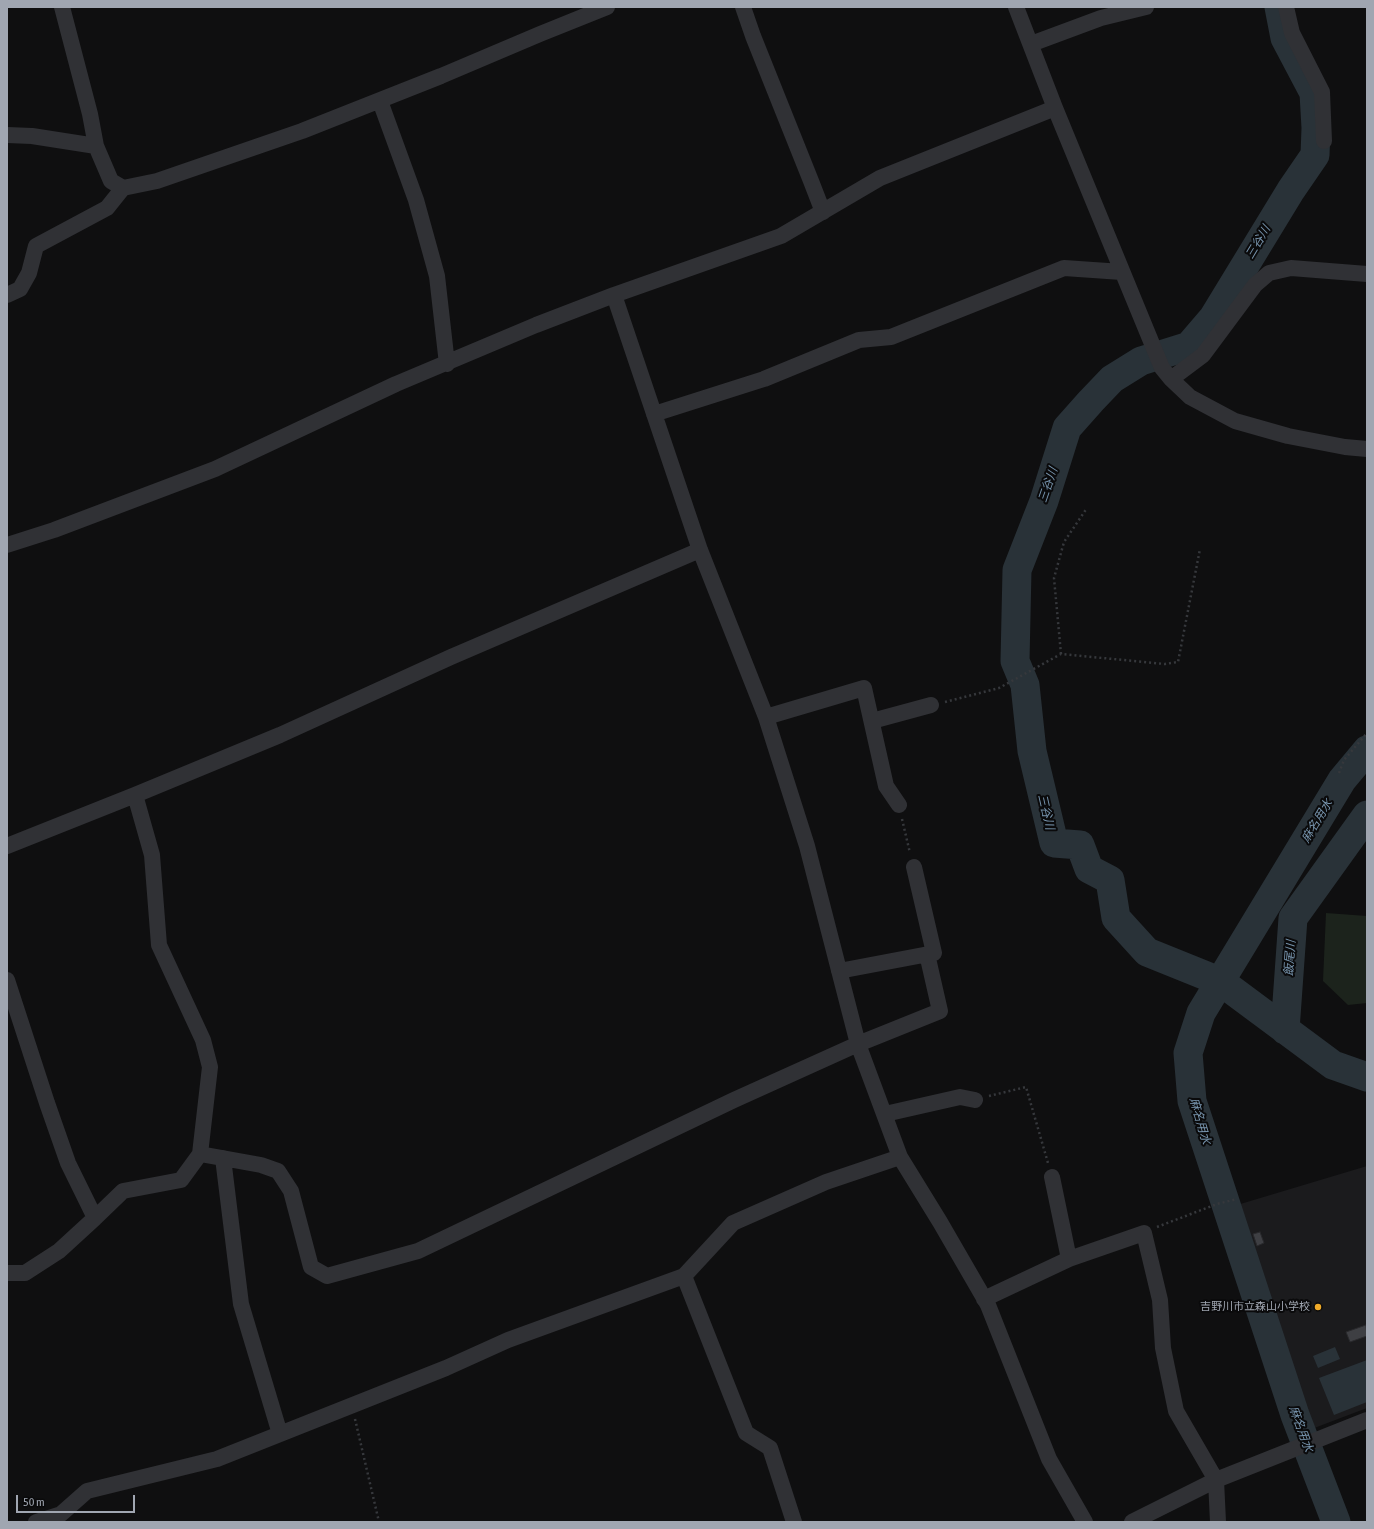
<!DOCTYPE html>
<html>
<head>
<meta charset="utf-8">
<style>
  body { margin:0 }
  #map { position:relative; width:1374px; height:1529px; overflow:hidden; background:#0f0f10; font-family:"Asap Condensed",sans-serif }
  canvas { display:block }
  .frame { position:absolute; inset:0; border:8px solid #a0a6b1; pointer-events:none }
  .scale { position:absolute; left:16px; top:1495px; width:119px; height:18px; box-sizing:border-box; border:2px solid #a0a6b1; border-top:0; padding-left:5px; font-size:12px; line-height:14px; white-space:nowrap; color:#a0a6b1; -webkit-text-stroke:3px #0a0a0b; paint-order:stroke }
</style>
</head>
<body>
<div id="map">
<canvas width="1374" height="1529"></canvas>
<div class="frame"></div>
<div class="scale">50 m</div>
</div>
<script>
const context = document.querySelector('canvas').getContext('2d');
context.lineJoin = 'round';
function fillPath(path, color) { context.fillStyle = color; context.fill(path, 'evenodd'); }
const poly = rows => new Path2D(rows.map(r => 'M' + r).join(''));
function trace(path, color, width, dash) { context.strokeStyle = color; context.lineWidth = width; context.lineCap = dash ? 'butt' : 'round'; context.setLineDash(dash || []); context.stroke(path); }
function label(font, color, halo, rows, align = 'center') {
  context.font = font + ' "Asap Condensed","Noto Sans JP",sans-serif'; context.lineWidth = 4; context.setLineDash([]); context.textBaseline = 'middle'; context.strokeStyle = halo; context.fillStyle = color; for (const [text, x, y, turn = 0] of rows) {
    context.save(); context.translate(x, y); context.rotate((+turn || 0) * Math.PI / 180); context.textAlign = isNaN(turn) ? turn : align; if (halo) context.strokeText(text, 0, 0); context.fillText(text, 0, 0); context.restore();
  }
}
fillPath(poly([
  [1367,1166,1367,1408,1309,1430,1237,1205]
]), '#1b1b1d');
fillPath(poly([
  [1326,913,1367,916,1367,1003,1348,1005,1323,981]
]), '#1c231c');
fillPath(poly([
  [1334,1061,1367,1073,1367,1082,1330,1068],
  [1335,1347,1340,1359,1318,1368,1313,1356],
  [1367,1360,1367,1402,1334,1415,1319,1378]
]), '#293238');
trace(poly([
  [1209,977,1147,952,1116,918,1110,880,1089,869,1080,845,1054,843,1032,751,1025,685,1015,661,1017,570,1044,501,1067,428,1091,401,1112,379,1141,361,1189,346,1213,318,1291,190,1315,155,1316,128,1314,93,1285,38,1279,7],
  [1228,987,1333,1065,1367,1077],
  [1285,1030,1293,918,1367,815],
  [1336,1522,1295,1415,1192,1101,1188,1053,1201,1013,1342,780,1367,750]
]), '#293238', 29);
const building = poly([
  [1260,1232,1264,1243,1257,1246,1253,1234,1260,1232],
  [1366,1325,1367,1336,1350,1342,1346,1332,1366,1325]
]);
fillPath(building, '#3e3f43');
trace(building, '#29292c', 1);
trace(poly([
  [1061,654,1054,578,1064,542,1087,508],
  [945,702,999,688,1061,654,1165,664,1178,662,1200,549],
  [1339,773,1344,760,1367,733],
  [902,819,910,853],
  [989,1096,1026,1087,1048,1163],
  [1157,1227,1217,1204,1237,1199],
  [355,1419,379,1522]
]), '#36383c', 2.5, [2, 3]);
trace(poly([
  [62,7,90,114,96,146,111,181,123,188,157,181,302,131,441,76,540,34,607,7],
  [743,7,753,36,811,181,823,212],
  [1016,7,1055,108,1162,368,1171,379,1190,397,1235,421,1288,436,1345,447,1367,449],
  [1286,7,1292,33,1322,92,1324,141],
  [1031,44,1101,18,1146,7],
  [380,101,416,200,437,276,447,364],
  [7,135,32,136,96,146],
  [7,295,20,289,29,273,36,246,107,208,123,188],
  [614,295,700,550,766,717,807,846,858,1044,900,1157,940,1222,988,1305,1049,1459,1085,1522],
  [1171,379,1203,355,1255,285,1269,273,1291,268,1367,274],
  [654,414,764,379,859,340,891,337,1064,268,1122,272],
  [7,545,54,530,215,469,396,384,536,325,614,295,781,236,880,178,1055,108],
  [766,717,864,688,886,786,899,805],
  [872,721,931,705],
  [135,795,152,855,159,945,203,1040,210,1067,200,1154],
  [7,846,135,795,280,735,451,657,700,550],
  [839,971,934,953,914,867],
  [7,980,47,1103,68,1163,95,1218,123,1191,181,1180,200,1154,261,1165,278,1171,291,1191,311,1267,327,1276,418,1251,734,1100,858,1044,940,1011,927,954],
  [885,1114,960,1097,975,1100],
  [223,1158,241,1304,280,1434],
  [1052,1177,1069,1259],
  [7,1273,25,1273,59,1251,95,1218],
  [684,1276,746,1433,770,1448,794,1522],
  [984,1299,1069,1259,1144,1233,1160,1300,1163,1348,1176,1411,1216,1480,1218,1522],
  [36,1522,61,1514,87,1491,217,1459,446,1368,508,1340,684,1276,733,1223,826,1182,900,1157],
  [1132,1522,1216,1480,1367,1420]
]), '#303135', 16);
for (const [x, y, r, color] of [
  [1318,1307,4,"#efaa29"]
]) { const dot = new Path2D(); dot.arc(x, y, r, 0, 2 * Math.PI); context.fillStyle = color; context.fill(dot); trace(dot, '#0a0a0b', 1.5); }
label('11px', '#a0a6b1', '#0a0a0b', [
  ["吉野川市立森山小学校",1310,1307]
], 'right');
label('italic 12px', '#7794ad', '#0a0a0b', [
  ["三谷川",1258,242,-59],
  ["三谷川",1048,485,-71],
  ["三谷川",1046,812,77],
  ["麻名用水",1317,821,-59],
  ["飯尾川",1290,958,-86],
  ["麻名用水",1200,1121,74],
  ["麻名用水",1301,1429,70]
]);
</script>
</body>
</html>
